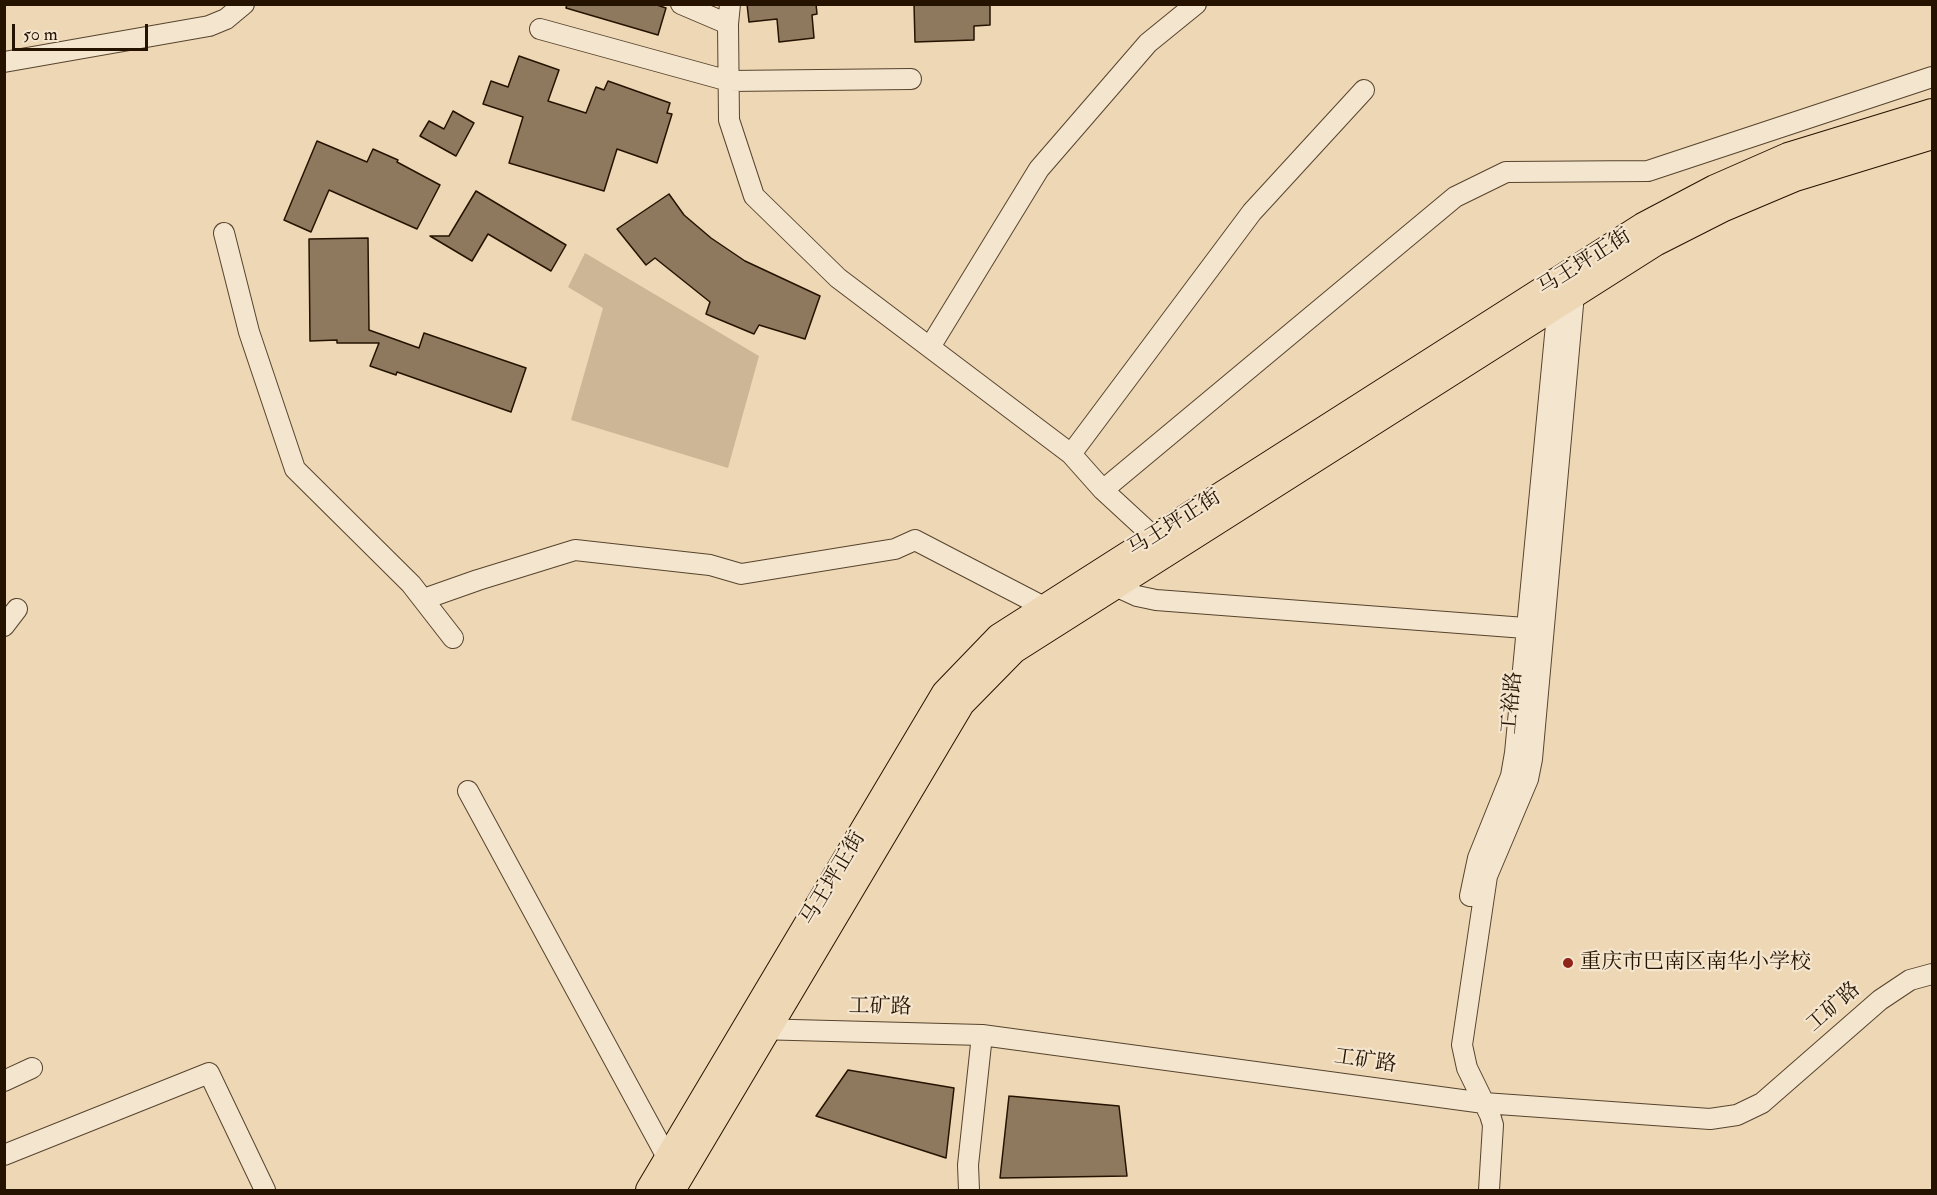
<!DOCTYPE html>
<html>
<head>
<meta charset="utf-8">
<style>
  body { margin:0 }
  #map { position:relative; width:1937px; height:1195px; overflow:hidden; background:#eed7b5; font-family:"IM FELL Double Pica",serif }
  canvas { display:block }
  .frame { position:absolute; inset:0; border:6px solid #251300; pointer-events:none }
  .scale { position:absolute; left:12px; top:24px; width:136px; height:27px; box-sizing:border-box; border:3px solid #251300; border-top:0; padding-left:8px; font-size:18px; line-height:21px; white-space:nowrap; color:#251300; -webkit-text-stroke:4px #f4e5cf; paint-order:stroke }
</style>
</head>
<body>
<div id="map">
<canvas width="1937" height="1195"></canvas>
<div class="frame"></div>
<div class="scale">50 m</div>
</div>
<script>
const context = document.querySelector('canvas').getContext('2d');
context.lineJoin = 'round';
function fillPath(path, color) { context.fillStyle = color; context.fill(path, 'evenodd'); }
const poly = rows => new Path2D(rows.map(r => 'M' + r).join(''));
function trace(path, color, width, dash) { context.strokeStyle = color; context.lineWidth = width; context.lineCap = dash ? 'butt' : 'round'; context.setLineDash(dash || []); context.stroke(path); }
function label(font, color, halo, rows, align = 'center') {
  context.font = font + ' "IM FELL Double Pica","Noto Serif SC",serif'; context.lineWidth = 4.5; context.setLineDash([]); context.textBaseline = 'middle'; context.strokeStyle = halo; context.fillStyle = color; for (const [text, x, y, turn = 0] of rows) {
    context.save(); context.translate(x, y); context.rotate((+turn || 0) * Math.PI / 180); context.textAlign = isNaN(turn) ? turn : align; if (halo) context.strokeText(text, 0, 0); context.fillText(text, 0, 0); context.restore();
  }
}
fillPath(poly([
  [585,253,759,356,728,468,571,420,603,308,568,287]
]), '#ccb696');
const building = poly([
  [567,4,654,4,666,8,658,35,566,8,567,4],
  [747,4,816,4,817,14,812,15,814,38,779,42,777,19,749,22,747,4],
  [914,4,990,4,990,25,974,26,974,40,915,42,914,4],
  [519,56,559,70,548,101,586,113,596,87,604,90,608,81,670,103,667,113,672,114,657,163,617,149,604,191,509,163,523,117,483,104,491,81,508,87,519,56],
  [453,111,474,123,456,156,420,136,429,121,444,129,453,111],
  [317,141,367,162,373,149,398,160,397,162,440,185,417,229,329,190,311,232,284,220,317,141],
  [476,191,566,245,551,271,488,234,472,261,430,236,449,236,476,191],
  [669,194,684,215,711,238,745,261,820,296,805,339,759,325,754,334,706,314,710,302,655,258,646,265,617,229,669,194],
  [368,238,369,330,419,348,424,333,526,368,511,412,397,372,396,375,370,366,379,343,337,343,337,340,310,341,309,239,368,238],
  [848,1070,954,1088,946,1158,816,1116,848,1070],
  [1009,1096,1119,1106,1127,1176,1000,1178,1009,1096]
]);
fillPath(building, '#8e795e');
trace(building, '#251300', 1.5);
const minor = poly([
  [681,4,728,24],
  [730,4,728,24,729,120,754,196,838,278,1071,454,1103,490,1154,537],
  [540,29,729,81,911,79],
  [4,62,209,26,226,19,244,4],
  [224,233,249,332,295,469,411,584,453,638],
  [930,347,1039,169,1148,43,1196,4],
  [1071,454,1252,212,1364,90],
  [1103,490,1455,197,1506,172,1648,171,1932,77],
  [1113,585,1137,596,1156,600,1525,628],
  [424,599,478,580,575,550,710,565,741,574,895,549,915,540,1044,607],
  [4,626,17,609],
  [468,791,668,1159],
  [1470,896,1478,858,1511,776,1515,753,1558,304],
  [756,1029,982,1035,1484,1103,1710,1119,1737,1115,1762,1103,1880,1000,1910,980,1932,974],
  [4,1081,32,1068],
  [4,1155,209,1073,265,1190],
  [969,1190,968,1165,982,1035],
  [1489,1190,1493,1125,1490,1115,1467,1068,1462,1045,1487,876,1528,779,1532,759,1574,294]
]);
const major = poly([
  [649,1190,945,693,999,637,1643,226,1715,188,1788,156,1932,112],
  [672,1190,961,704,1014,650,1655,243,1724,208,1795,178,1932,136]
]);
trace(minor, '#57442d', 22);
trace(major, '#251300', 28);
trace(minor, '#f4e5cf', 20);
trace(major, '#eed7b5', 26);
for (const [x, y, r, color] of [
  [1568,963,6,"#8f2418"]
]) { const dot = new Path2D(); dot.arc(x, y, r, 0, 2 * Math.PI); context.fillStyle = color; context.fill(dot); trace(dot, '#f4e5cf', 2); }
label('21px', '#251300', '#f4e5cf', [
  ["马王坪正街",1585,263,-32],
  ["马王坪正街",1175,524,-32],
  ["工裕路",1513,703,-85],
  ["马王坪正街",834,879,-59],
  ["工矿路",880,1008,1],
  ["工矿路",1834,1008,-41],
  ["工矿路",1365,1062,8]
]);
label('21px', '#251300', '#f4e5cf', [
  ["重庆市巴南区南华小学校",1580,963]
], 'left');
</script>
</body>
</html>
